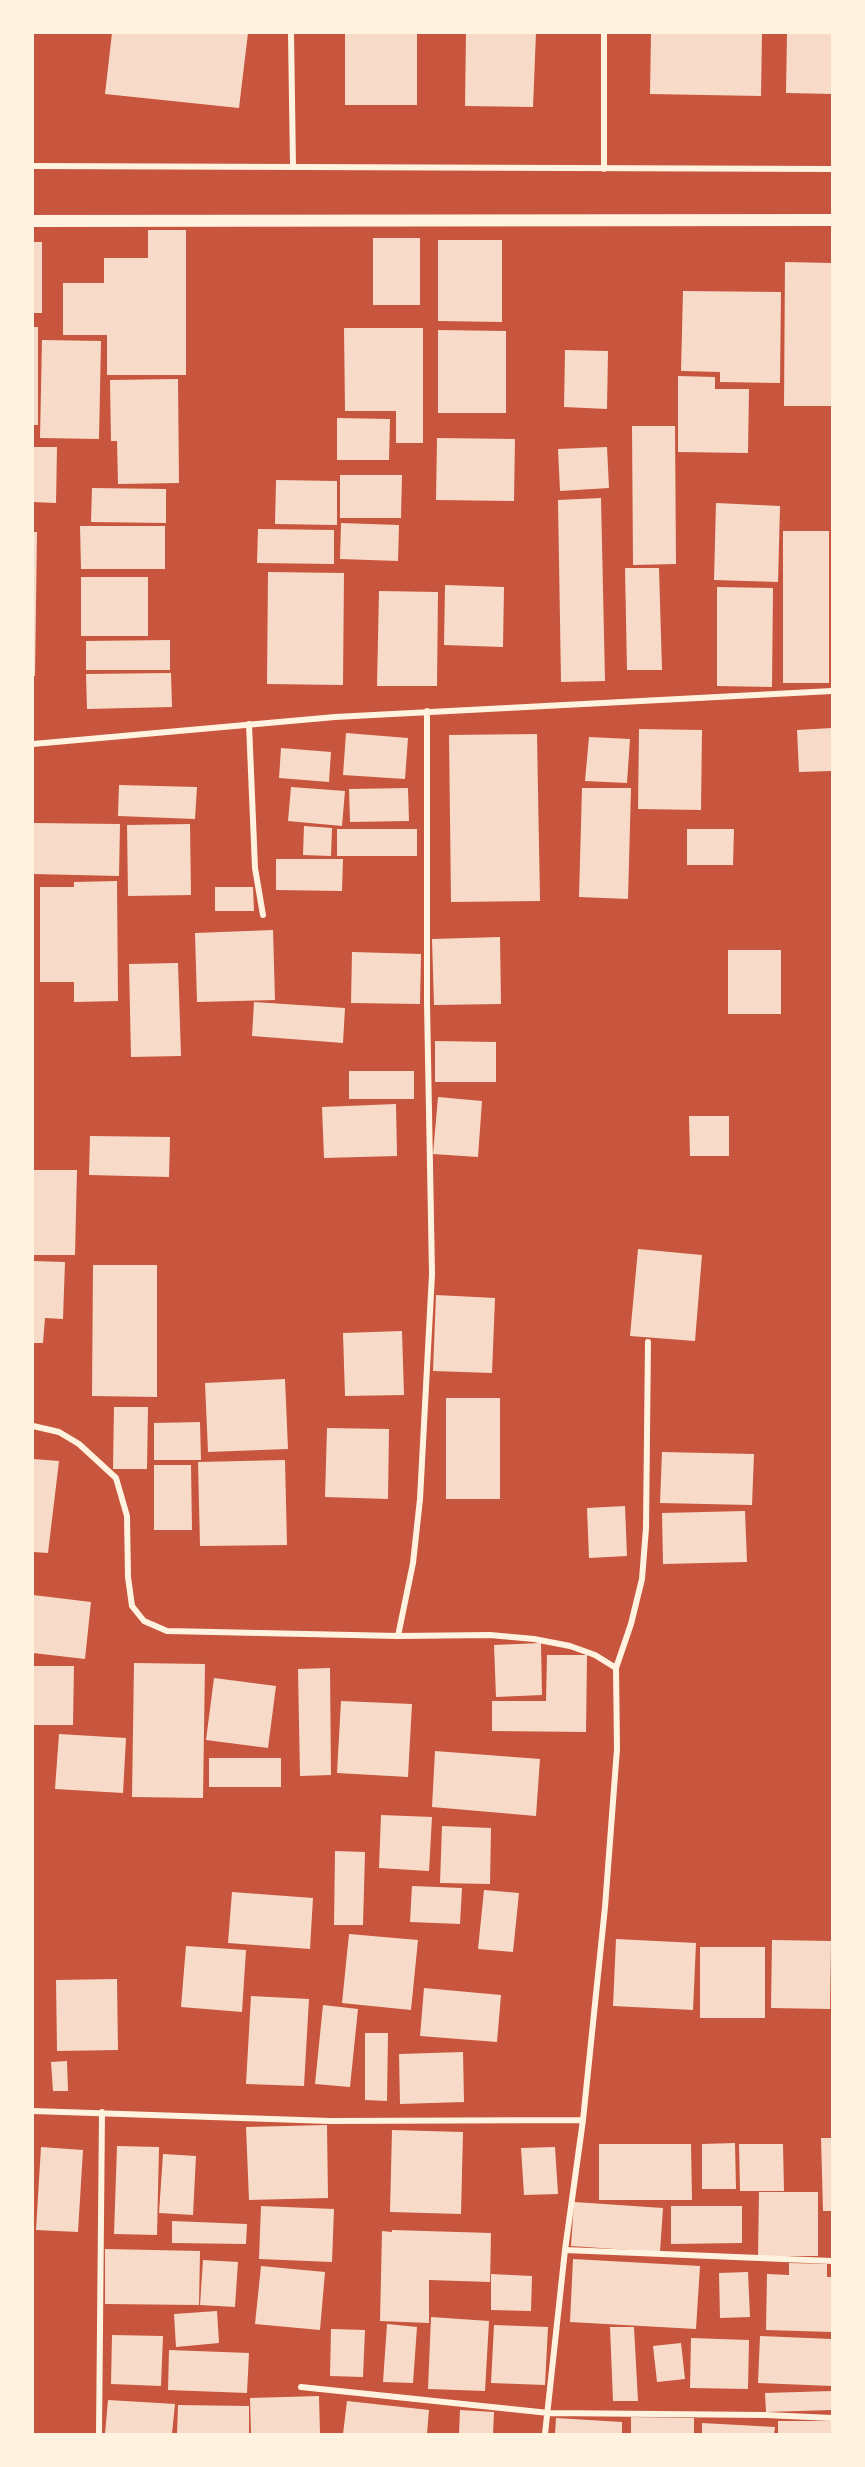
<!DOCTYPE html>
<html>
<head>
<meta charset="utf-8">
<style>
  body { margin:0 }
  #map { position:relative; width:865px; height:2467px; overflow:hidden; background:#c8553d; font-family:Jost,sans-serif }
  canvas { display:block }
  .frame { position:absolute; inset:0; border:34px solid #fff3e0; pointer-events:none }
</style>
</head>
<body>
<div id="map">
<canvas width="865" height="2467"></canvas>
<div class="frame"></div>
</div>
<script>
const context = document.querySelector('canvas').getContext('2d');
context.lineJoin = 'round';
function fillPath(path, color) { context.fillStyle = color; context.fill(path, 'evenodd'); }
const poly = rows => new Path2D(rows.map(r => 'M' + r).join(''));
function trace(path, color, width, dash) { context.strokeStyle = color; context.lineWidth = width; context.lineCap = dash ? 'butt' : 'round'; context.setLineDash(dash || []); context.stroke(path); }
fillPath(poly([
  [112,33,248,33,239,108,105,94],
  [345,33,417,33,417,105,345,105],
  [466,33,536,33,533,107,465,106],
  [651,33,762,33,761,96,650,94],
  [787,33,832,33,832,94,786,93],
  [148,230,186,230,186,375,107,375,107,335,63,335,63,283,104,283,104,258,148,258],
  [373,238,420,238,420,305,373,305],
  [438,240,502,240,502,322,438,321],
  [33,242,42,242,42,313,33,313],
  [785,262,832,263,832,406,784,406],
  [683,291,781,292,780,383,720,382,720,372,681,371],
  [33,327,38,327,38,425,33,425],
  [344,328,423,328,423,443,396,443,396,411,345,411],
  [438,330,506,331,506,413,438,413],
  [42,340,101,341,99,439,40,438],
  [565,350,608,351,607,409,564,407],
  [678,376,715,377,715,389,749,389,748,453,678,452],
  [178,379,179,483,118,484,117,441,111,441,110,380],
  [337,418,390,419,389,460,337,460],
  [632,426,675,426,676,564,633,565],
  [437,438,515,439,514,501,436,500],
  [33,447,57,447,56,503,33,502],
  [607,447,609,488,560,491,558,449],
  [340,475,402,475,401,518,340,518],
  [276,480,337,481,337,525,275,524],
  [92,488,166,489,166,523,91,522],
  [601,498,605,681,561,682,558,500],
  [716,503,780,506,778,582,714,580],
  [341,523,399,525,398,561,340,559],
  [80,526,165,526,165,569,81,569],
  [258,529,334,530,334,564,257,563],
  [783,531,829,531,829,683,783,683],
  [33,532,37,532,35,676,33,676],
  [625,568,659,568,662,670,627,670],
  [268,572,344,573,343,685,267,684],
  [81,577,148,577,148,636,81,636],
  [445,585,504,587,503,647,444,645],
  [717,587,773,588,772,687,717,686],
  [379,591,438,592,437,686,377,686],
  [170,640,170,670,86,670,86,641],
  [171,673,172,707,87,709,86,674],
  [832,728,832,771,799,772,797,730],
  [639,729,702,730,701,810,638,809],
  [346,733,408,738,405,779,343,775],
  [537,734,540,901,451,902,449,735],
  [589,737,630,739,627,783,585,781],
  [281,748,331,752,329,782,279,778],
  [119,785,197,787,195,819,118,816],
  [291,787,345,791,342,826,288,821],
  [408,788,409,821,350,822,349,789],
  [582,788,631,788,628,899,579,897],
  [33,823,120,824,119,876,33,874],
  [190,824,191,895,128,896,127,825],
  [304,826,332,828,331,856,303,855],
  [337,829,417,829,417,856,337,856],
  [687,829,734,829,733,865,687,865],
  [276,859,343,859,342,891,276,890],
  [117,881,118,1001,74,1002,74,982,40,982,40,887,74,887,74,882],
  [215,887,253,887,254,911,215,911],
  [273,930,275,1000,197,1002,195,933],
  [500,937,501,1004,434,1005,432,939],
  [728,950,781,950,781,1014,728,1014],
  [352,952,421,954,420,1004,351,1003],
  [178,963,181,1056,131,1057,129,964],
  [254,1002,345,1008,343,1043,252,1036],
  [435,1041,496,1042,496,1082,435,1082],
  [349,1071,414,1071,414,1099,349,1099],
  [438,1097,482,1101,478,1157,433,1154],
  [396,1104,397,1156,324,1158,322,1107],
  [689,1116,729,1116,729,1156,690,1156],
  [90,1136,170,1137,169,1177,89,1175],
  [33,1170,77,1170,75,1255,33,1255],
  [638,1249,702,1255,695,1341,630,1336],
  [33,1261,65,1262,63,1319,45,1318,43,1343,33,1343],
  [93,1265,157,1265,157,1397,92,1396],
  [436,1295,495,1298,492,1373,433,1371],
  [402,1331,404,1395,345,1396,343,1333],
  [285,1379,288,1449,208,1452,205,1383],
  [446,1398,500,1398,500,1499,446,1499],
  [114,1407,148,1407,147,1469,113,1469],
  [200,1422,201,1460,154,1460,154,1423],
  [327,1428,389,1429,388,1499,325,1497],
  [662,1452,754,1454,752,1505,660,1503],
  [33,1459,59,1461,48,1553,33,1552],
  [285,1460,287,1545,200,1546,198,1462],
  [154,1465,191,1465,192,1530,154,1530],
  [625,1506,627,1556,589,1558,587,1508],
  [745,1511,747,1562,663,1564,662,1513],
  [33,1595,91,1602,85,1659,33,1653],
  [541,1643,542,1695,496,1697,494,1645],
  [547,1655,587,1655,586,1732,492,1731,492,1701,546,1701],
  [134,1663,205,1664,203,1798,132,1797],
  [33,1666,74,1666,73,1725,33,1725],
  [330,1668,331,1775,300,1776,298,1669],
  [214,1678,276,1686,268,1748,206,1740],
  [341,1701,412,1704,408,1777,337,1773],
  [59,1734,126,1738,123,1793,55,1789],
  [435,1751,540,1759,536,1816,432,1807],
  [209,1758,281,1758,281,1787,209,1787],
  [381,1815,432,1817,429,1871,379,1868],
  [442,1826,491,1828,490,1884,440,1883],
  [335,1851,365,1852,363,1925,334,1925],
  [412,1886,462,1888,460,1924,410,1922],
  [484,1890,519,1893,513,1952,478,1949],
  [232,1892,313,1898,310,1949,228,1943],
  [349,1934,418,1940,411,2010,342,2003],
  [616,1939,696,1943,693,2010,613,2006],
  [772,1940,831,1941,830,2009,771,2008],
  [186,1946,246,1950,242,2012,181,2007],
  [700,1947,765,1947,765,2018,700,2018],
  [117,1979,118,2050,57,2051,56,1980],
  [424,1988,501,1995,497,2042,420,2036],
  [251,1996,309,1999,304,2086,246,2084],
  [323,2005,358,2009,350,2087,315,2084],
  [365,2033,388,2033,387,2101,365,2100],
  [463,2052,464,2102,400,2104,399,2054],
  [67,2061,68,2091,53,2091,51,2062],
  [327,2125,328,2198,249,2200,246,2127],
  [392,2130,463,2132,461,2214,390,2212],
  [821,2138,832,2138,832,2211,823,2211],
  [735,2143,736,2189,702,2189,702,2144],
  [599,2144,691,2144,692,2200,599,2200],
  [739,2144,783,2144,784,2191,740,2191],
  [117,2146,159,2147,157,2235,114,2234],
  [41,2147,83,2150,78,2232,36,2230],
  [555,2147,558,2194,524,2195,521,2148],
  [163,2154,196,2156,193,2215,159,2213],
  [759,2192,818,2192,818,2256,758,2256],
  [574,2202,663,2208,660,2252,571,2246],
  [261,2206,334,2209,332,2262,259,2259],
  [671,2206,742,2206,742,2243,671,2244],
  [172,2221,247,2224,246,2244,172,2243],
  [392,2230,491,2233,490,2282,429,2280,429,2323,380,2321,382,2231,392,2232],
  [105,2249,200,2251,199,2305,105,2304],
  [573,2259,700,2266,696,2329,570,2322],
  [203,2260,238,2262,235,2307,200,2305],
  [789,2263,827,2264,827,2277,832,2277,832,2332,766,2330,767,2274,789,2275],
  [261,2266,325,2272,320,2330,255,2324],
  [748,2272,750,2317,720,2318,719,2273],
  [491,2274,532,2276,531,2311,491,2310],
  [217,2311,219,2343,176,2347,174,2314],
  [431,2317,489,2321,485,2391,428,2389],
  [387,2324,417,2327,413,2383,383,2382],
  [494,2325,548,2327,545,2385,491,2383],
  [610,2327,634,2327,638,2401,613,2401],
  [331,2329,365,2330,363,2377,330,2376],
  [112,2335,163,2336,161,2386,111,2384],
  [760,2336,832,2339,832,2386,758,2383],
  [691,2338,749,2340,748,2389,690,2388],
  [681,2343,685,2379,657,2382,653,2346],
  [169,2350,249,2353,247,2393,168,2390],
  [832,2391,832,2410,766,2412,765,2393],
  [319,2396,320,2434,251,2434,250,2398],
  [108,2400,175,2404,172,2434,105,2434],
  [347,2401,429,2410,427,2434,343,2434],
  [178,2405,249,2406,249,2434,177,2434],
  [460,2410,494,2412,493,2434,459,2434],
  [631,2417,694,2418,694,2434,631,2434],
  [556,2418,622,2422,622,2434,555,2434],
  [778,2421,832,2421,832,2434,778,2434],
  [702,2423,775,2427,774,2434,702,2434]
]), '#f7dbc8');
trace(poly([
  [291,33,293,167],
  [604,33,604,169],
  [33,166,832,169],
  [249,724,255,868,263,915],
  [33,744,335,717,832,691],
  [33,1426,59,1432,79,1444,116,1478,127,1516,128,1577,132,1606,144,1621,167,1631,398,1636,490,1635,534,1639,570,1646,595,1655,616,1668,617,1749,605,1907,583,2120,565,2250,545,2434],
  [398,1636,413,1563,420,1499,432,1274,427,1003,427,711],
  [616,1668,631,1624,642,1579,646,1528,648,1342],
  [33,2111,330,2121,583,2120],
  [565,2250,832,2261],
  [301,2387,549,2413,766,2415,832,2418],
  [99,2434,102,2112]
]), '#fff3e0', 6);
trace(poly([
  [33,221,832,220]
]), '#fff3e0', 12);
</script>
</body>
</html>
